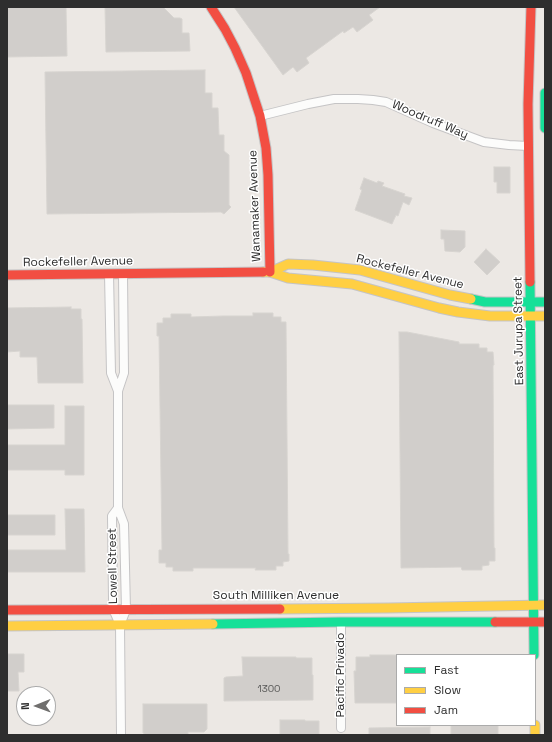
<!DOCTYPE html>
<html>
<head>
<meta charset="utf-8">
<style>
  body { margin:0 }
  #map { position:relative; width:552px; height:742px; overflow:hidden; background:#ece8e4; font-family:"Space Grotesk",sans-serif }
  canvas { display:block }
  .frame { position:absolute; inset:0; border:8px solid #2e2e2e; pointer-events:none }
  .legend { position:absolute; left:396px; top:654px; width:140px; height:72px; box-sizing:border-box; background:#fff; border:1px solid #ababab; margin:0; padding:5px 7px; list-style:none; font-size:12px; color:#2e2e2e }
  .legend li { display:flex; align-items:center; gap:8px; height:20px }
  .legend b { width:20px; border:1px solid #ababab }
  .north { position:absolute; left:16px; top:686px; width:40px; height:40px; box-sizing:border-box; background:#fff; border:1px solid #ababab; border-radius:50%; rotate:269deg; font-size:11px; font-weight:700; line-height:16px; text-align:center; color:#2e2e2e }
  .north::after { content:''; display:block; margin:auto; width:14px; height:18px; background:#706f6e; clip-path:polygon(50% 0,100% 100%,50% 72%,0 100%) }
</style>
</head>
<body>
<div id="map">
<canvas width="552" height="742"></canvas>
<div class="frame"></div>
<ul class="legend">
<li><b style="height:5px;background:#16e098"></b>Fast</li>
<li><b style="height:5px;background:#ffcf43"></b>Slow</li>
<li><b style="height:5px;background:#f24e42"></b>Jam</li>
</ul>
<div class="north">N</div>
</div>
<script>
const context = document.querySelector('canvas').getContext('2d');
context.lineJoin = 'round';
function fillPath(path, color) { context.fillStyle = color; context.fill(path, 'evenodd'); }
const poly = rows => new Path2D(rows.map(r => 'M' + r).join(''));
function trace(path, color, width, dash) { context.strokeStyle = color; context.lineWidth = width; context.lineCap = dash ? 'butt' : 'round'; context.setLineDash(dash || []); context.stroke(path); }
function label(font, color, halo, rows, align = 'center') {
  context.font = font + ' "Space Grotesk",sans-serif'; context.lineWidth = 3; context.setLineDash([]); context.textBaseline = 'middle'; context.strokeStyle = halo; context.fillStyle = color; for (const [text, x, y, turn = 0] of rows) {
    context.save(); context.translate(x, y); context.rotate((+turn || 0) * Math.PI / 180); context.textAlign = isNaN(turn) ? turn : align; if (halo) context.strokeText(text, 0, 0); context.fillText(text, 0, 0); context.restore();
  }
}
const building = poly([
  [7,7,66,7,67,56,7,57,7,7],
  [105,7,163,7,174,18,180,18,182,19,182,33,189,33,190,51,106,52,105,7],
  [234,7,380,7,369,15,373,20,357,32,353,27,344,33,343,31,306,58,309,63,297,72,293,67,283,75,234,7],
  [205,70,205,93,212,93,212,108,218,108,219,135,224,135,224,151,229,155,229,205,231,207,224,214,221,212,47,214,45,72,205,70],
  [494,167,510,167,510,193,497,193,497,182,494,182,494,167],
  [364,178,377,183,378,181,384,183,382,186,405,194,404,196,412,198,409,205,403,202,398,216,396,215,392,224,355,210,362,190,360,189,364,178],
  [441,230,465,231,465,247,460,252,445,251,444,239,441,239,441,230],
  [486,249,500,262,487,275,474,262,486,249],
  [71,307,71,309,81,309,81,319,82,319,83,383,38,383,37,357,20,357,20,351,7,352,7,308,71,307],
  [253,313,273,313,273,317,281,317,281,322,286,322,288,554,289,554,289,561,283,562,283,566,276,566,276,570,255,570,256,568,193,568,193,571,173,571,173,567,166,567,166,563,159,563,159,550,162,550,159,336,157,336,157,323,163,323,163,318,171,318,171,314,191,314,191,317,223,316,253,316,253,313],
  [399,332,407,332,459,342,459,344,479,344,479,348,487,348,487,352,493,352,494,365,493,365,494,548,495,548,495,561,489,561,489,565,482,566,482,570,462,570,461,567,401,568,399,332],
  [7,405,54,405,54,428,7,429,7,405],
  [65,406,84,406,84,475,65,475,65,470,7,470,7,445,65,445,65,406],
  [65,509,84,509,85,572,7,572,7,550,66,550,65,509],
  [7,515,55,515,55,535,7,535,7,515],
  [7,654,24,654,24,672,18,672,19,691,7,691,7,654],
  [370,655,397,655,397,703,355,703,354,671,356,671,356,657,370,657,370,655],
  [242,657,296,657,296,658,312,658,312,675,313,675,313,700,224,701,224,678,226,677,243,676,242,657],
  [143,704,207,704,207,729,204,732,188,732,188,735,144,735,144,733,143,733,143,704],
  [280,720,305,720,305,721,319,721,319,735,280,735,280,720],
  [451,725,498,725,498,735,451,735,451,725],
  [430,727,430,735,369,735,369,728,430,727]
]);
fillPath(building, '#d1cecb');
trace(building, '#d7d4d0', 1);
const street = poly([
  [260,116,308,104,334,99,358,99,373,100,386,102,433,123,484,142,509,145,528,146],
  [109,274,111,373,118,391],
  [118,508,112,516,113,600,113,609,120,625],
  [341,622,341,728],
  [121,735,120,625,126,610,124,524,118,508,118,391,124,373,123,274]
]);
const fast = poly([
  [545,93,545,128],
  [530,282,534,655],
  [471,299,485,302,545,302],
  [213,624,341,622,495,622]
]);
const slow = poly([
  [263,272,270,272,288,264,313,265,360,270,450,295,471,299],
  [270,272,288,278,352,284,439,308,458,312,490,316,545,316],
  [280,609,388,608,545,605],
  [7,626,213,624],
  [535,725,535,735]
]);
const jam = poly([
  [211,7,225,29,235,48,246,73,260,116,266,148,268,175,270,272],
  [7,275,263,272],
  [530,282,528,104,531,7],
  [7,610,280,609],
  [495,622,545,622]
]);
trace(street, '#c5c4c5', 10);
trace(fast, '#c5c4c5', 11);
trace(slow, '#c5c4c5', 11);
trace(jam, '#c5c4c5', 11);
trace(street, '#fcfcfb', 8);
trace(fast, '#16e098', 9);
trace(slow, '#ffcf43', 9);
trace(jam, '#f24e42', 9);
label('10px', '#585857', null, [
  ["1300",269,689]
]);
label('12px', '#2e2e2e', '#fff', [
  ["Woodruff Way",430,120,23],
  ["Wanamaker Avenue",255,206,-92],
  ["Rockefeller Avenue",78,262,-1],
  ["Rockefeller Avenue",410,272,14],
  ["East Jurupa Street",519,331,-91],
  ["Lowell Street",113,566,-91],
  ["South Milliken Avenue",276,596],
  ["Pacific Privado",341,675,-90]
]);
</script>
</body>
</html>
